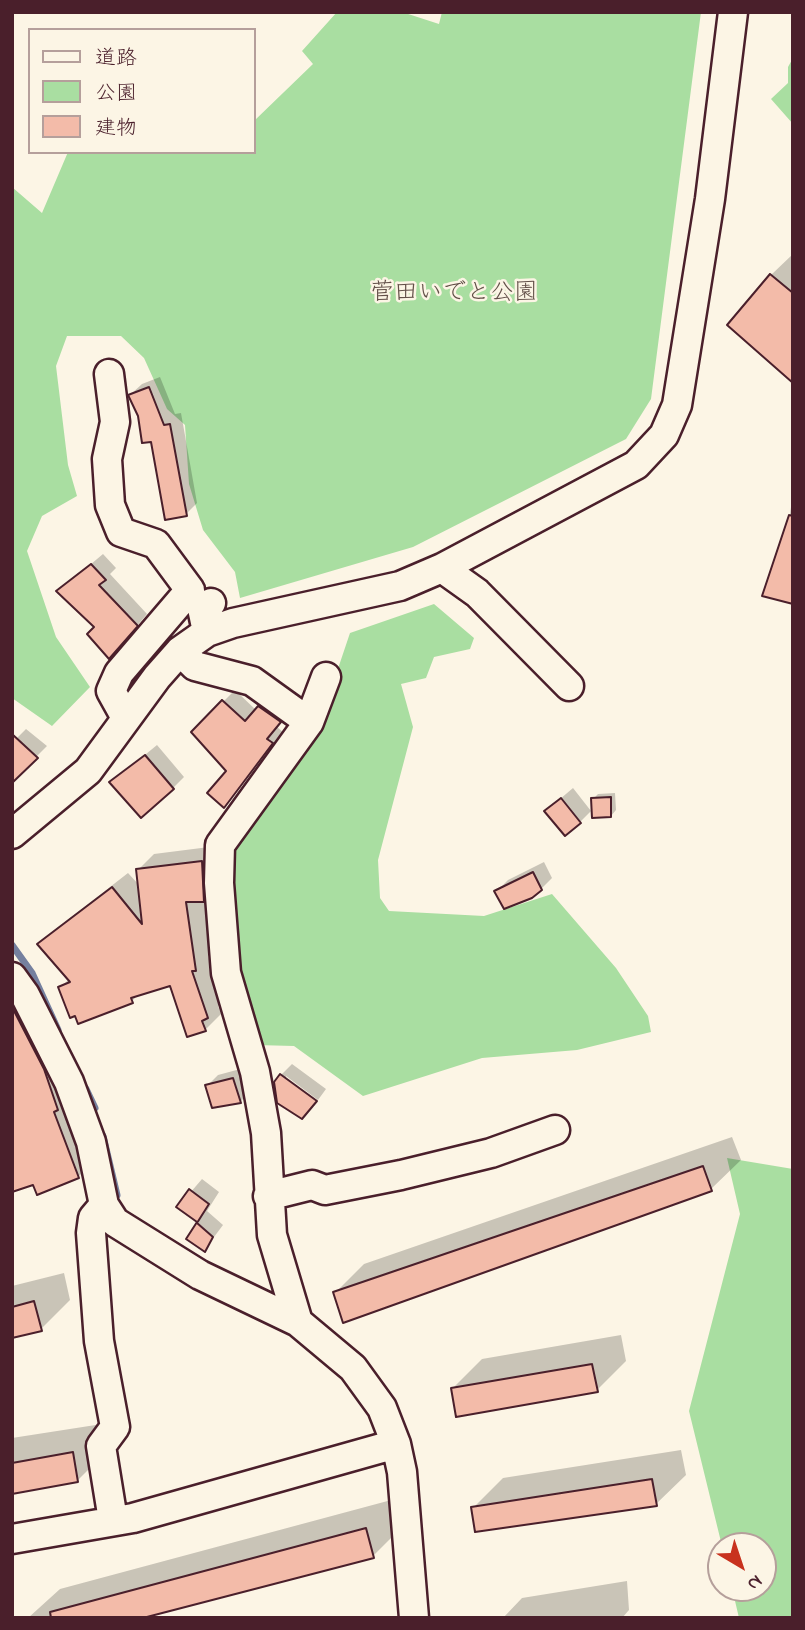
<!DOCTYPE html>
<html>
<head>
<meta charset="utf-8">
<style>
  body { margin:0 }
  #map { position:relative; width:805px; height:1630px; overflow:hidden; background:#fcf5e5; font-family:"Indie Flower","Klee One",sans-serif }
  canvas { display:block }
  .frame { position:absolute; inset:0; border:14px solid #4a1f2b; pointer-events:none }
  .legend { position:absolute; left:28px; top:28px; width:228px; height:126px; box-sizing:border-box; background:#fcf5e5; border:2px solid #b59f9b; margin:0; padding:9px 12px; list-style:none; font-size:21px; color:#4a1f2b }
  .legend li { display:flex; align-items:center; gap:14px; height:35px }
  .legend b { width:35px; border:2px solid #b59f9b }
  .north { position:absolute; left:707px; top:1532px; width:70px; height:70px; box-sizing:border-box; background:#fcf5e5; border:2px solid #b59f9b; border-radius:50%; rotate:141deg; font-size:19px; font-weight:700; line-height:28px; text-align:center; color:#4a1f2b }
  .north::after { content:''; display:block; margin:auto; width:24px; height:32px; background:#c8321e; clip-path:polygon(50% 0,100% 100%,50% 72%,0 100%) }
</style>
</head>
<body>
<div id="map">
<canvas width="805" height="1630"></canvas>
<div class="frame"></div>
<ul class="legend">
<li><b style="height:9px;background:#fcf5e5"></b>道路</li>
<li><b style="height:19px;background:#a9dea1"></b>公園</li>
<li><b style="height:19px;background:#f3bba9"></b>建物</li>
</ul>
<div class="north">N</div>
</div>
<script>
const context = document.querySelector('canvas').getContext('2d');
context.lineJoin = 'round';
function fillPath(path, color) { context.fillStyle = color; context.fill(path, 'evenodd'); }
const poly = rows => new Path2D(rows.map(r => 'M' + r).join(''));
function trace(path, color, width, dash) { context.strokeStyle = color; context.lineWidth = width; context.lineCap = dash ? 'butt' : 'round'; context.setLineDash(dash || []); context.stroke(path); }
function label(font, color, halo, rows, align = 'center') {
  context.font = font + ' "Indie Flower","Klee One",sans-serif'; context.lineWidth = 5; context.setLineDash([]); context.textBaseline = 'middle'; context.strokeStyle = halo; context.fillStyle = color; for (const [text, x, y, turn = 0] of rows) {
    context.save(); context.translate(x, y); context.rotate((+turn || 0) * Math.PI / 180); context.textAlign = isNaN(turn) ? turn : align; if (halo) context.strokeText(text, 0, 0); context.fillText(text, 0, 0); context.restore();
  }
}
fillPath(poly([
  [337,12,402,12,439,24,442,12,701,12,651,399,626,439,413,547,240,598,235,572,203,530,189,484,185,425,167,409,144,358,121,336,67,336,56,366,68,465,77,496,42,516,27,551,56,637,90,687,52,726,12,698,12,187,42,213,68,152,254,152,254,121,313,64,302,51],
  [793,58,793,124,771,99,788,83,788,67],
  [434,604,474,638,470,649,434,657,426,678,401,684,413,727,378,860,380,898,389,911,484,916,552,894,616,968,648,1016,651,1032,577,1050,482,1058,363,1096,294,1046,256,1045,230,972,228,840,319,725,350,633],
  [727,1158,793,1169,793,1618,739,1618,732,1588,763,1588,763,1546,722,1546,689,1411,740,1214]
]), '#a9dea1');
fillPath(poly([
  [793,254,793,380,771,275],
  [160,377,175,414,181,413,197,503,186,514,130,395,142,384],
  [793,492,793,602,789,522],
  [103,554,116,568,110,574,147,614,120,646,59,591],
  [235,690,257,711,271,696,291,710,277,727,283,732,224,806,228,771,193,732],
  [26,729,47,746,12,781,15,740],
  [157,745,184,777,173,788,112,782],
  [573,788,591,811,580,822,546,811],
  [615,793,616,810,611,816,593,799,598,794],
  [217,846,219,884,204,899,211,953,208,956,223,1001,218,1006,221,1014,205,1030,171,984,140,993,132,1001,60,988,69,979,40,944,56,929,128,873,140,886,138,870,154,854],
  [544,862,552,878,541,889,497,891,508,880],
  [31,1012,89,1166,78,1177,34,1183,12,1023,20,1015],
  [292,1064,326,1089,318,1100,286,1076,286,1081,316,1102,302,1117,281,1075],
  [244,1068,251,1091,240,1102,207,1086,218,1075],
  [732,1137,741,1160,711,1189,335,1293,364,1264],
  [202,1179,219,1192,207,1211,223,1225,205,1249,188,1239,199,1222,178,1207],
  [64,1273,70,1300,41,1329,12,1337,12,1286],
  [621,1335,626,1361,597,1390,453,1388,482,1359],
  [102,1424,107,1451,77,1481,12,1490,12,1438],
  [681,1450,686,1475,656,1504,473,1508,503,1478],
  [395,1499,402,1527,373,1556,141,1618,28,1618,60,1589],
  [627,1581,629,1610,622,1618,503,1618,522,1598]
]), '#0003');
trace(poly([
  [12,945,32,973,58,1030],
  [86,1089,95,1108],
  [103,1136,117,1195]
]), '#75809f', 7);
const building = poly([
  [770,274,793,293,793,383,727,325,770,274],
  [149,387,164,425,170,424,187,516,165,520,151,442,142,443,138,416,128,395,149,387],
  [789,515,793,516,793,604,762,596,789,515],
  [91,564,106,580,99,585,138,626,109,659,87,634,94,627,56,591,91,564],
  [222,700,245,721,258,706,281,722,267,739,273,743,224,808,207,793,226,771,191,732,222,700],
  [12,734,38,758,12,783,12,734],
  [145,755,174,789,141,818,109,782,145,755],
  [611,797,611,817,592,818,591,798,611,797],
  [561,798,581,823,565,836,544,811,561,798],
  [202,861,204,902,186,902,196,971,192,971,208,1018,202,1021,206,1031,187,1037,170,986,131,998,133,1003,78,1024,75,1016,70,1018,58,987,70,982,37,944,112,887,142,924,136,869,202,861],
  [533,872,542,890,532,898,504,909,494,891,533,872],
  [12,1007,44,1069,58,1110,54,1112,79,1178,37,1195,33,1185,12,1192,12,1007],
  [280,1074,317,1101,302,1119,277,1103,274,1082,280,1074],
  [233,1078,241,1103,212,1108,205,1085,233,1078],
  [703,1166,712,1191,343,1323,333,1292,703,1166],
  [189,1189,209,1204,197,1223,213,1237,205,1252,186,1239,197,1222,176,1207,189,1189],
  [34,1301,42,1331,12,1338,12,1307,34,1301],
  [592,1364,598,1392,456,1417,451,1388,592,1364],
  [73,1452,78,1482,12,1494,12,1463,73,1452],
  [652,1479,657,1506,475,1532,471,1507,652,1479],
  [366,1528,374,1558,143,1618,51,1618,50,1612,366,1528]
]);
fillPath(building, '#f3bba9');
trace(building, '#4a1f2b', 2);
const minor = poly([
  [109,374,115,422,107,459,110,505,121,532,156,544,190,590,119,673,111,691,126,718],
  [442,568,477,593,569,686],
  [207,632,202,608,211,603],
  [180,651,195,666,252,681,309,722,220,845,219,883,226,973,255,1072,266,1133,272,1235,298,1322],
  [309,722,326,677],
  [12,834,88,771,157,677,180,651,207,632,233,623,400,586,442,568,636,465,664,435,677,405,710,199,733,12],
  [12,977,25,995,69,1082,91,1142,104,1205,115,1222,200,1275,298,1322,353,1368,382,1408,396,1444,402,1472,414,1618],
  [268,1196,312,1185,325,1190,401,1175,491,1153,555,1130],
  [104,1205,93,1218,91,1233,99,1341,115,1427,101,1446,113,1520],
  [12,1539,133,1518,396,1444]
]);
trace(minor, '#4a1f2b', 33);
trace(minor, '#fcf5e5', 28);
label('24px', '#624f48', '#fcf5e5', [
  ["菅田いでと公園",454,295]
]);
</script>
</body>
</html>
